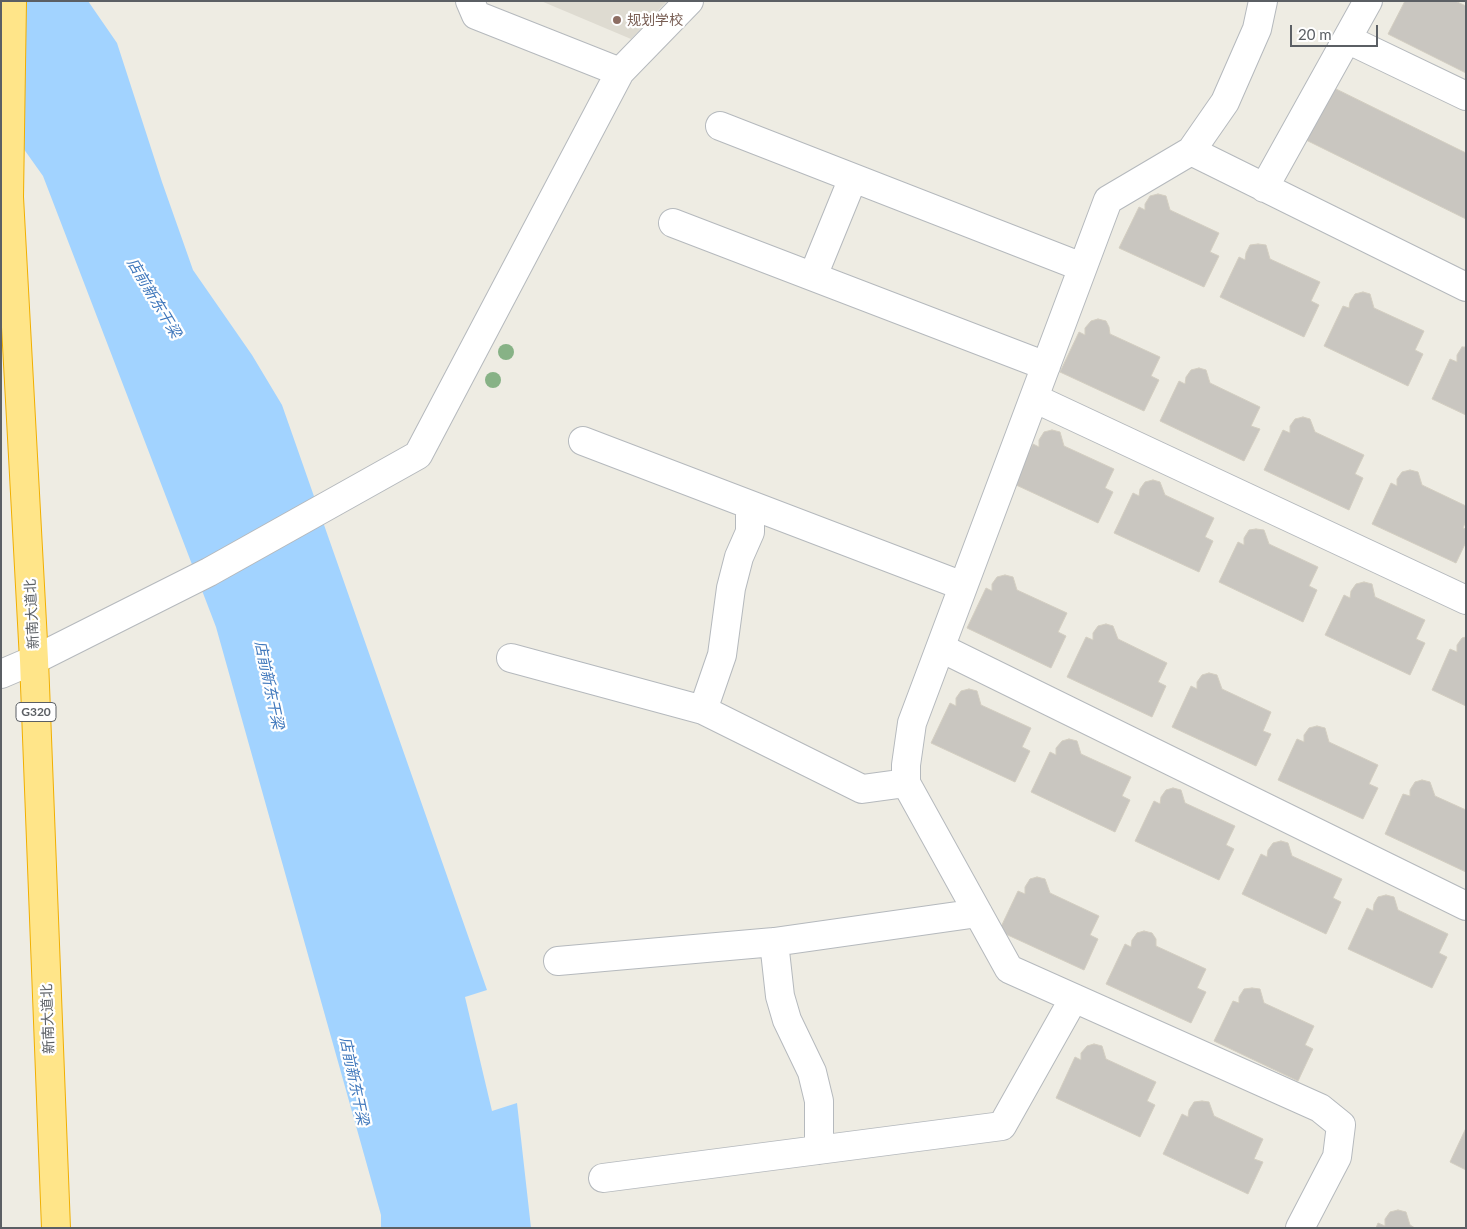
<!DOCTYPE html>
<html>
<head>
<meta charset="utf-8">
<style>
  body { margin:0 }
  #map { position:relative; width:1467px; height:1229px; overflow:hidden; background:#eeece3; font-family:Lato,sans-serif }
  canvas { display:block }
  .frame { position:absolute; inset:0; border:2px solid #5b5f64; pointer-events:none }
  .scale { position:absolute; left:1290px; top:25px; width:88px; height:22px; box-sizing:border-box; border:2px solid #5b5f64; border-top:0; padding-left:6px; font-size:15px; line-height:18px; white-space:nowrap; color:#5b5f64; -webkit-text-stroke:4px #fff; paint-order:stroke }
</style>
</head>
<body>
<div id="map">
<canvas width="1467" height="1229"></canvas>
<div class="frame"></div>
<div class="scale">20 m</div>
</div>
<script>
const context = document.querySelector('canvas').getContext('2d');
context.lineJoin = 'round';
function fillPath(path, color) { context.fillStyle = color; context.fill(path, 'evenodd'); }
const poly = rows => new Path2D(rows.map(r => 'M' + r).join(''));
function trace(path, color, width, dash) { context.strokeStyle = color; context.lineWidth = width; context.lineCap = dash ? 'butt' : 'round'; context.setLineDash(dash || []); context.stroke(path); }
function label(font, color, halo, rows, align = 'center') {
  context.font = font + ' Lato,"Noto Sans SC",sans-serif'; context.lineWidth = 4.5; context.setLineDash([]); context.textBaseline = 'middle'; context.strokeStyle = halo; context.fillStyle = color; for (const [text, x, y, turn = 0] of rows) {
    context.save(); context.translate(x, y); context.rotate((+turn || 0) * Math.PI / 180); context.textAlign = isNaN(turn) ? turn : align; if (halo) context.strokeText(text, 0, 0); context.fillText(text, 0, 0); context.restore();
  }
}
fillPath(poly([
  [541,1,667,1,631,39]
]), '#dedbd1');
fillPath(poly([
  [1,1,88,1,117,43,162,182,193,270,252,355,282,405,487,990,465,997,492,1111,517,1103,531,1228,381,1228,381,1215,216,627,43,176,1,117]
]), '#a2d3ff');
const building = poly([
  [1405,1,1455,1,1466,6,1466,73,1388,34,1405,1],
  [1332,87,1466,153,1466,219,1306,140,1332,87],
  [1158,194,1166,196,1170,210,1219,233,1210,252,1219,256,1204,287,1119,248,1139,207,1145,210,1145,204,1150,196,1158,194],
  [1258,244,1266,245,1270,259,1320,282,1311,301,1319,305,1304,337,1220,297,1239,257,1245,260,1246,253,1250,245,1258,244],
  [1363,292,1370,294,1374,308,1424,331,1415,350,1423,354,1408,386,1324,346,1343,306,1349,308,1350,302,1355,294,1363,292],
  [1098,319,1106,321,1109,327,1110,334,1160,357,1151,376,1159,380,1144,411,1060,372,1079,332,1085,335,1085,328,1091,321,1098,319],
  [1462,347,1466,347,1466,415,1432,399,1450,359,1457,362,1457,355,1462,347],
  [1199,368,1206,370,1210,383,1260,407,1251,426,1260,429,1244,461,1160,421,1179,381,1185,384,1186,377,1191,370,1199,368],
  [1303,417,1310,419,1315,432,1364,455,1355,474,1363,478,1349,510,1264,470,1283,430,1290,433,1290,426,1295,419,1303,417],
  [1052,430,1060,432,1064,446,1114,469,1105,488,1113,492,1098,523,1014,484,1033,444,1039,447,1039,440,1044,432,1052,430],
  [1410,470,1418,472,1422,485,1466,506,1466,521,1463,528,1466,529,1466,542,1456,563,1372,524,1391,483,1397,486,1397,479,1402,472,1410,470],
  [1153,480,1160,482,1165,495,1214,518,1205,537,1213,541,1199,572,1114,533,1133,493,1139,496,1140,489,1145,482,1153,480],
  [1256,529,1264,530,1269,544,1318,567,1309,586,1317,590,1303,622,1219,582,1238,542,1244,545,1244,538,1249,530,1256,529],
  [1005,575,1013,577,1017,590,1067,613,1058,632,1066,636,1051,668,967,628,986,588,992,591,992,584,997,577,1005,575],
  [1364,582,1372,584,1375,597,1425,620,1416,639,1425,643,1410,675,1325,635,1344,595,1350,598,1351,591,1356,584,1364,582],
  [1106,624,1113,626,1118,639,1167,663,1158,682,1166,686,1152,717,1067,677,1086,637,1093,640,1093,633,1098,626,1106,624],
  [1466,637,1466,706,1432,690,1450,649,1457,652,1457,645,1462,638,1466,637],
  [1209,673,1217,675,1222,689,1271,712,1263,731,1271,734,1256,766,1172,727,1191,686,1197,689,1197,682,1202,675,1209,673],
  [969,689,977,691,981,705,1031,728,1022,747,1030,751,1015,782,931,743,950,703,956,706,956,698,961,691,969,689],
  [1317,726,1325,728,1329,742,1378,765,1369,784,1378,788,1363,819,1278,780,1297,739,1304,742,1304,735,1309,728,1317,726],
  [1069,739,1077,741,1081,754,1131,777,1122,796,1130,800,1115,832,1031,792,1050,752,1056,755,1056,748,1062,741,1069,739],
  [1422,780,1430,782,1435,796,1466,810,1466,872,1385,834,1403,794,1410,796,1410,790,1415,782,1422,780],
  [1173,788,1181,790,1185,803,1235,826,1226,845,1234,849,1219,880,1135,841,1154,801,1160,804,1161,797,1166,790,1173,788],
  [1281,841,1288,843,1292,856,1342,879,1333,898,1341,902,1326,934,1242,894,1261,854,1267,857,1268,850,1273,843,1281,841],
  [1037,877,1045,879,1050,893,1099,916,1090,935,1098,939,1084,970,999,931,1018,891,1025,894,1025,887,1030,879,1037,877],
  [1386,895,1394,897,1398,910,1448,934,1439,953,1447,957,1432,988,1348,949,1367,908,1373,911,1374,904,1378,897,1386,895],
  [1144,931,1152,933,1156,939,1156,946,1206,969,1197,988,1206,992,1191,1023,1106,984,1125,944,1131,947,1132,940,1137,933,1144,931],
  [1252,988,1260,989,1264,1003,1314,1026,1305,1045,1313,1049,1298,1081,1214,1041,1233,1001,1239,1003,1239,997,1244,989,1252,988],
  [1094,1044,1102,1046,1106,1059,1156,1082,1147,1101,1155,1105,1140,1137,1056,1098,1075,1057,1081,1060,1081,1053,1087,1046,1094,1044],
  [1202,1101,1209,1102,1214,1116,1263,1139,1254,1159,1263,1162,1248,1194,1163,1154,1182,1114,1188,1117,1189,1110,1194,1102,1202,1101],
  [1466,1128,1466,1170,1450,1162,1466,1128],
  [1398,1210,1406,1212,1410,1225,1415,1228,1376,1228,1378,1223,1385,1226,1385,1219,1390,1212,1398,1210]
]);
fillPath(building, '#c9c6c0');
trace(building, '#d3cec1', 1);
const minor = poly([
  [470,1,476,15,620,72],
  [1347,39,1466,96],
  [720,126,1082,267],
  [1191,151,1225,102,1257,29,1263,1],
  [1264,188,1368,1],
  [673,223,1046,366],
  [813,276,853,178],
  [1034,398,1466,600],
  [583,441,963,586],
  [941,648,1466,906],
  [511,658,703,710,862,789,906,783],
  [1,674,34,660,209,572,418,455,620,72,689,1],
  [703,710,722,655,731,588,739,557,750,532,750,505],
  [774,942,780,996,787,1020,812,1072,819,1101,819,1150],
  [558,961,774,942,978,913],
  [603,1178,1002,1126,1074,998],
  [1300,1228,1337,1157,1341,1125,1320,1108,1009,969,906,783,906,765,912,723,1108,200,1191,151,1466,287]
]);
const highway = poly([
  [12,1,9,197,34,660,56,1228]
]);
trace(minor, '#b5b9bd', 30);
trace(highway, '#f1af00', 30);
trace(minor, '#fff', 28);
trace(highway, '#ffe589', 28);
context.fillStyle = '#87b286';
for (const [x, y] of [
  [506,352],
  [493,380]
]) { context.beginPath(); context.arc(x, y, 8, 0, 2 * Math.PI); context.fill(); }
for (const [x, y, r, color] of [
  [617,20,5,"#8d6e63"]
]) { const dot = new Path2D(); dot.arc(x, y, r, 0, 2 * Math.PI); context.fillStyle = color; context.fill(dot); trace(dot, '#fff', 2); }
for (const [x, y, w] of [
  [36,712,40]
]) { const box = new Path2D(); box.roundRect(x - w / 2, y - 9.5, w, 19, 4); context.fillStyle = '#fff'; context.fill(box); trace(box, '#5b5f64', 1); }
label('bold 12px', '#5b5f64', null, [
  ["G320",36,712]
]);
label('14px', '#785e54', '#fff', [
  ["规划学校",627,20]
], 'left');
label('14px', '#5b5f64', '#fff', [
  ["新南大道北",32,614,-93],
  ["新南大道北",48,1019,-92]
]);
label('italic 15px', '#4078bc', '#fff', [
  ["店前新东干梁",154,298,59],
  ["店前新东干梁",269,685,78],
  ["店前新东干梁",354,1081,78]
]);
</script>
</body>
</html>
